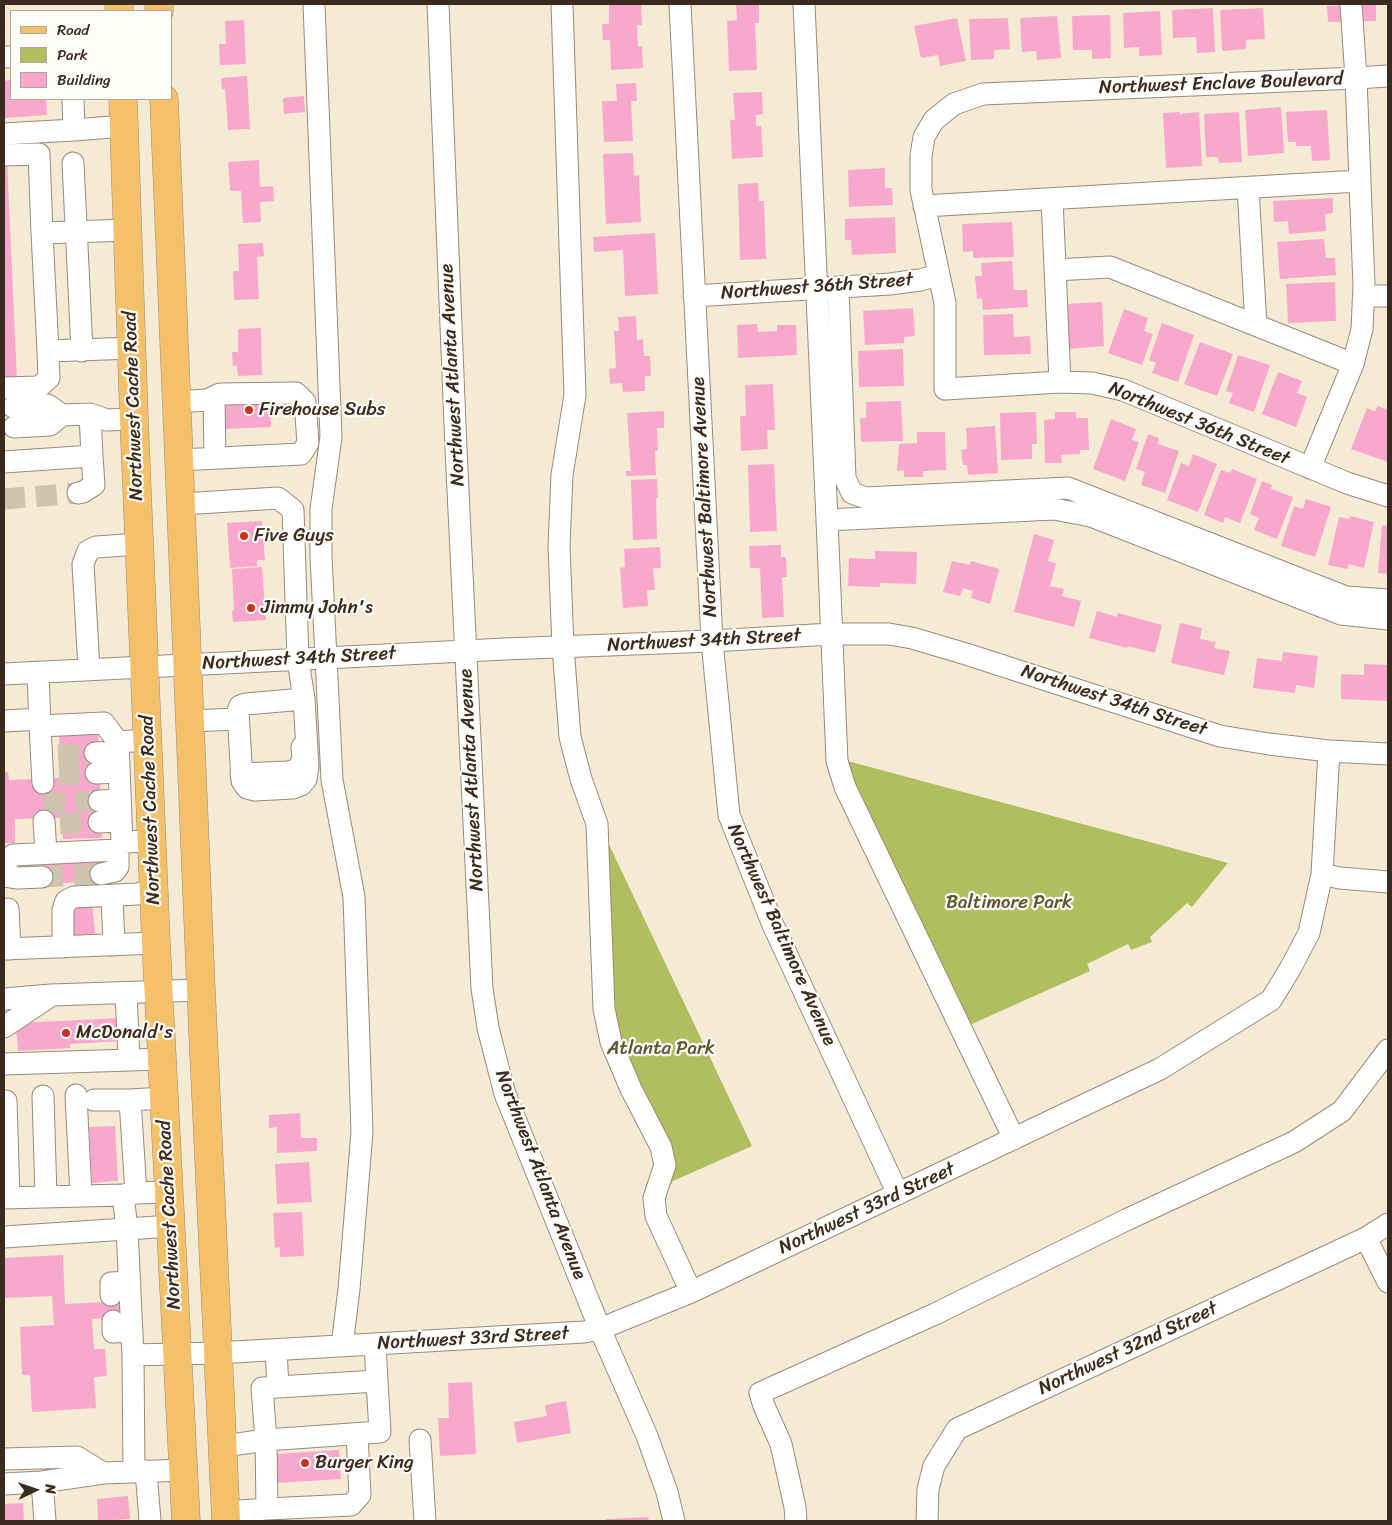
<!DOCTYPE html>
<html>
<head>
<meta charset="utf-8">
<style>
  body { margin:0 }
  #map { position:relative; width:1392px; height:1525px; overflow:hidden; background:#f5ebd5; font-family:Sriracha,sans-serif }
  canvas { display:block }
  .frame { position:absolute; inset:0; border:5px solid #3b2a1e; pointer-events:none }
  .legend { position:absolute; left:10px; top:10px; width:162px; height:90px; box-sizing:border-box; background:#fdfcf7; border:1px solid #afa8a0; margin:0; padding:6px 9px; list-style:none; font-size:15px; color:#3b2a1e }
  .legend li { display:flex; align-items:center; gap:10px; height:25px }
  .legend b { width:25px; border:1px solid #afa8a0 }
  .north { position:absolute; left:10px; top:1465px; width:50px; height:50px; -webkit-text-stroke:4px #fdfcf7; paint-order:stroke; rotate:87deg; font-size:14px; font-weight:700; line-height:20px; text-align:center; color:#3b2a1e }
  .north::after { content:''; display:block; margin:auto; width:18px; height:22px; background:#3b2a1e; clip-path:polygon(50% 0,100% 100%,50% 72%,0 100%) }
</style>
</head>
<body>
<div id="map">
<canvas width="1392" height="1525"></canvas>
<div class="frame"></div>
<ul class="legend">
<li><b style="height:6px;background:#f4c16a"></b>Road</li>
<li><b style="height:14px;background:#b1be60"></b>Park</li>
<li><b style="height:14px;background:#f8a8cd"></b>Building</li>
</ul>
<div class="north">N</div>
</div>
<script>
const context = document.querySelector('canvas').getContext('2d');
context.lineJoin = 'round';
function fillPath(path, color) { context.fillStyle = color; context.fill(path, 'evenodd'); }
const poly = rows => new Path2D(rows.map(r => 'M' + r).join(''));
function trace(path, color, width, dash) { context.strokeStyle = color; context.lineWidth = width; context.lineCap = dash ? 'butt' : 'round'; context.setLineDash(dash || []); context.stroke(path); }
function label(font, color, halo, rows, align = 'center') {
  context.font = font + ' Sriracha,sans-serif'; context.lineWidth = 4.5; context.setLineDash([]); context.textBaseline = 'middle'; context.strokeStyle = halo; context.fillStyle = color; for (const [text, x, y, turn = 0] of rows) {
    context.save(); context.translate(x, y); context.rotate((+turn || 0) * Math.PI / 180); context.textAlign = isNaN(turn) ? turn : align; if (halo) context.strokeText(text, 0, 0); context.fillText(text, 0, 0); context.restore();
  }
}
fillPath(poly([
  [840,759,1228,863,1192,907,1187,903,1150,937,1152,942,1131,950,1128,944,1087,964,1090,971,963,1028],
  [604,834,752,1146,673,1181,659,1204,665,1178,613,1042]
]), '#b1be60');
fillPath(poly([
  [609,4,641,4,642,25,637,25,638,47,642,46,643,68,611,70,610,40,603,40,602,24,609,24],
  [736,4,759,4,759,23,755,23,757,70,729,71,727,21,737,20],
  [1376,4,1376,21,1328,22,1327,6],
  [1213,8,1215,52,1197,53,1196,37,1173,38,1172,10],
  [1263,8,1265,39,1246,40,1246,49,1222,51,1220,10],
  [1160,11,1162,55,1139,56,1139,47,1124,48,1123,13],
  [1110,15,1111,58,1092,59,1092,50,1073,50,1072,16],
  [1057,16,1061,58,1037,60,1036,51,1022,52,1020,18],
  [957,18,966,61,940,66,938,55,921,58,914,26],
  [1008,18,1010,49,994,50,994,59,971,60,969,19],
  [244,20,246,64,220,65,219,44,226,44,225,21],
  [247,76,250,129,228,130,225,89,222,89,221,78],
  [11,80,11,99,46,99,47,115,4,118,4,81],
  [636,83,637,101,631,101,633,141,604,142,602,101,617,101,616,84],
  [762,92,763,114,756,115,756,126,761,126,763,157,732,159,730,120,735,120,733,93],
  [304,96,305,112,284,114,283,98],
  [1281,107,1284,153,1248,156,1245,110],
  [1327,110,1330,160,1312,161,1311,146,1296,146,1296,142,1288,142,1286,112],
  [1179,112,1180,114,1199,112,1202,166,1166,168,1163,113],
  [1239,112,1242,162,1219,163,1218,157,1206,157,1204,114],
  [633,153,634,176,639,175,641,222,606,224,603,154],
  [4,160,7,160,17,380,4,381],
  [259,160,260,187,273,186,274,201,260,202,261,222,243,223,241,191,230,191,228,162],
  [885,168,885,188,892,188,893,205,849,207,848,170],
  [758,183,759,201,764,201,766,259,740,260,738,184],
  [1333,198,1333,213,1325,214,1326,231,1289,234,1288,221,1274,222,1273,201],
  [895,217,896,253,852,255,851,240,845,240,845,219],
  [1012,222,1014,257,973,258,973,251,963,252,962,224],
  [655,233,658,294,625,296,623,250,594,252,593,237],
  [1324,239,1326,258,1335,258,1336,275,1280,279,1277,242],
  [263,243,264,256,257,257,259,299,234,300,233,271,239,271,238,244],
  [1012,261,1014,290,1027,290,1028,307,983,310,982,298,977,299,975,276,982,276,981,263],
  [1335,282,1336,321,1288,323,1286,284],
  [1102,302,1104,346,1068,349,1065,304],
  [913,308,915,336,904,337,904,343,865,345,863,311],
  [1124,309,1148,318,1144,331,1153,334,1142,365,1108,353],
  [1013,314,1014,337,1030,336,1031,354,984,355,983,315],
  [636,316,637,340,643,339,644,356,650,356,651,376,645,376,645,391,623,392,622,383,610,384,609,369,616,368,614,331,619,331,618,317],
  [1162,323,1194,335,1178,382,1152,373,1156,363,1149,360],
  [757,324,758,332,777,331,777,325,796,325,797,355,738,358,737,325],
  [261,328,262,375,238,376,237,366,233,366,232,352,238,352,238,329],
  [1200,342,1233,354,1217,396,1184,384],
  [903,349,904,386,859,387,858,351],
  [1238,355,1270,365,1254,412,1229,403,1233,393,1226,391],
  [1278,372,1302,381,1297,393,1307,397,1296,427,1262,414],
  [773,384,775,430,767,430,768,449,741,451,740,416,746,416,745,385],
  [270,399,271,427,222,429,221,400],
  [901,401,903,441,861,442,860,418,866,418,866,402],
  [1378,406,1388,410,1388,462,1351,449,1367,408,1375,411],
  [664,411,664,428,657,428,658,451,655,451,656,475,626,476,626,471,631,471,627,413],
  [1036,412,1037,444,1032,444,1032,459,1001,460,1000,413],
  [1055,412,1076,412,1076,418,1088,418,1089,450,1080,450,1080,454,1061,455,1062,463,1045,463,1044,420,1055,419],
  [1111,419,1136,429,1132,440,1139,442,1125,481,1093,469],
  [995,426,998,473,968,475,967,465,963,465,961,450,967,449,966,428],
  [917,432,945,432,946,470,923,471,923,477,904,477,904,470,897,471,899,444,917,443],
  [1148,434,1159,438,1158,444,1179,451,1165,493,1141,485,1145,472,1136,469],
  [1193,454,1217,464,1198,512,1167,500,1181,463,1189,466],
  [774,464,777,531,750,532,748,465],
  [1232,469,1257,479,1240,523,1225,517,1223,523,1204,515,1221,470,1230,473],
  [657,479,658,498,656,498,657,539,633,540,631,480],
  [1262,481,1272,485,1271,489,1293,497,1277,539,1254,530,1259,518,1250,514],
  [1306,499,1331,507,1315,557,1281,546,1294,506,1303,509],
  [1350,516,1374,522,1364,568,1348,564,1348,569,1328,565,1339,517,1349,519],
  [262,521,265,560,257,560,257,566,230,568,227,523],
  [1382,525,1388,526,1388,574,1378,573],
  [1034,534,1054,540,1048,561,1056,563,1050,586,1064,589,1062,596,1081,601,1074,627,1014,612],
  [781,545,781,557,786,557,787,577,782,577,784,617,762,618,760,568,750,568,749,546],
  [660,547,661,568,653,568,655,590,647,590,648,606,623,608,620,568,625,567,624,549],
  [875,551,917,552,916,584,880,583,880,587,848,586,849,558,875,559],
  [952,561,970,565,971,561,999,569,990,604,971,598,973,591,963,588,960,596,943,592],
  [262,567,266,620,233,622,232,611,234,611,232,569],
  [1097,611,1117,617,1118,613,1162,625,1155,653,1128,646,1127,648,1089,638],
  [1180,623,1202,628,1200,639,1216,642,1214,648,1230,651,1224,675,1171,663],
  [1283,652,1318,656,1314,688,1296,685,1295,693,1253,688,1257,658,1282,661],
  [1364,664,1388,665,1388,701,1341,699,1341,674,1364,675],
  [98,733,102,838,63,839,62,818,15,819,15,843,4,843,4,772,8,772,9,780,61,778,59,734],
  [102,861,102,881,44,884,43,863],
  [92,903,95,934,73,936,70,904],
  [121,1018,122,1041,70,1044,70,1048,18,1051,16,1023],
  [300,1113,301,1138,317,1138,317,1151,277,1153,277,1127,269,1128,269,1115],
  [115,1126,118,1181,92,1183,89,1127],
  [309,1162,312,1202,277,1204,275,1164],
  [302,1212,304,1256,280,1257,280,1247,275,1248,273,1213],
  [63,1255,65,1304,106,1302,126,1294,127,1321,105,1318,92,1319,94,1349,105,1349,107,1376,94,1377,96,1408,32,1412,30,1375,22,1375,20,1327,54,1325,52,1296,4,1298,4,1258],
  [472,1382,476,1454,440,1456,438,1418,449,1418,448,1383],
  [566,1401,571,1433,517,1443,514,1422,547,1416,545,1405],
  [339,1450,341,1479,277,1483,275,1454],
  [128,1496,130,1519,98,1521,97,1499],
  [23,1503,24,1521,4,1521,4,1504],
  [648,1517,649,1521,607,1521,606,1519]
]), '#f8a8cd');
trace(poly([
  [4,499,78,493],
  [58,755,95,753],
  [59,775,96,773],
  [44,803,99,801],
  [60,824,99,822],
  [42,877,101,874]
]), '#d0c4b0', 21, [21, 11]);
const minor = poly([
  [314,4,331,437,321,509,321,556,332,780,354,897,362,1132,349,1289,342,1346],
  [438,4,456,449,482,988,488,1028,505,1094,600,1329,647,1436,667,1492,674,1521],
  [562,4,575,395,562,475,559,546,563,647,570,737,581,779,597,824,604,1009,611,1042,631,1089,661,1147,665,1165,654,1198,656,1216,691,1292],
  [680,4,712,641,729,815,773,925,898,1194],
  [804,4,827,520,1054,509,1091,516,1341,614,1388,619],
  [1351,4,1356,78,1388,76],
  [4,57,11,57],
  [74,130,124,126],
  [4,134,74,130,73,99],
  [4,155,39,154,42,233],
  [73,163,82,351],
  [1248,188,1256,325],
  [1052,199,1060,382],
  [924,206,1359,181],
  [128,230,42,233,48,351,133,348],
  [1055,270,1110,267,1353,364],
  [838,288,845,478,852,493,866,498,1068,488,1346,597,1388,600],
  [694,296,890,284,920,280,939,275],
  [1364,296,1388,296],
  [4,388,39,387,49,378,48,351],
  [214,397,215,458],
  [177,402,207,400,220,394,296,393,305,402,308,443,301,454,179,460],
  [13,407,48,405,62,415,90,414,107,420,134,419],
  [14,427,50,425,62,415],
  [4,462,92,456,90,414],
  [1310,468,1353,364,1362,329,1364,286,1356,78,983,94,954,104,934,120,924,137,921,156,921,190,945,303,945,389,1060,382,1092,383,1123,390,1347,483,1388,496],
  [78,493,83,492,94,485,92,456],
  [182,504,278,498,293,510,298,660,304,699,308,767,306,779,301,785,293,788,255,790,247,788,242,781,238,711,240,706,246,704,304,699],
  [827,520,837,761,845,787,1014,1139],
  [89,669,83,564,88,551,96,547,139,544],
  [38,672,40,726,104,723,118,742,148,740],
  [4,674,505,649,712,641,831,634,889,634,912,638,966,654,1220,736,1269,744,1329,751,1388,754],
  [4,721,40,719],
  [190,721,238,719],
  [40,726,43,783],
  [118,742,122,842,152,841],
  [95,753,118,752],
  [96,773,119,772],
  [241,774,288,772,296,770,300,765,303,759,302,747],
  [99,801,120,800],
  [44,821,46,853],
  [99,822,121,821],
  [4,865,13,855,118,850,122,842],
  [101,874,115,871,118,867,118,850],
  [1322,874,1340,878,1388,882],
  [4,876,18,878,42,877],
  [112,895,114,945],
  [8,909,10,949],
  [63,947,63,910,66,901,74,897,138,894,147,891,154,886],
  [4,949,156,943],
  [126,993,129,1060],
  [4,999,51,995,201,990],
  [4,1027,49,997],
  [4,1064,162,1059],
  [76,1095,81,1196],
  [43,1096,46,1197],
  [164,1098,130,1100,136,1193,169,1192],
  [94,1100,130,1100],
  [6,1101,9,1198],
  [4,1198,123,1195],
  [4,1237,172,1226],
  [1366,1238,1388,1282],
  [111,1295,111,1283,130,1282],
  [113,1321,113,1332,132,1331],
  [375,1344,377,1381],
  [276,1350,278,1387],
  [133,1355,217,1353,584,1332,600,1329,691,1292,1160,1069,1271,1000,1290,969,1309,933,1322,874,1329,751],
  [420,1440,425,1521],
  [224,1446,266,1440,262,1388,377,1381,380,1432,266,1440,267,1509,226,1512],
  [4,1459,77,1457,103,1473],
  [146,1471,150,1521],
  [134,1472,133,1355,127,1229,123,1195,136,1193],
  [42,1482,45,1521],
  [4,1484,42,1482,103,1473,184,1470],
  [267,1509,351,1505,360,1495,357,1434],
  [796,1521,795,1507,781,1444,764,1406,760,1393,935,1314,1126,1220,1294,1142,1342,1111,1388,1050],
  [927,1521,928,1489,934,1466,957,1429,1366,1238,1388,1224]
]);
const major = poly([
  [119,4,119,11],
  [159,4,159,11],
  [123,99,134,419,156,943,186,1521],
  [164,99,201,990,226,1521]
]);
trace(minor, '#988a7a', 23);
trace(major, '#988a7a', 29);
trace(minor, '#fff', 21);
trace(major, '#f4c16a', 28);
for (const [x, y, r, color] of [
  [249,410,5,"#c8321e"],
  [244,536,5,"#c8321e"],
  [251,608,5,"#c8321e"],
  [66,1033,5,"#c8321e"],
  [305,1463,5,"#c8321e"]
]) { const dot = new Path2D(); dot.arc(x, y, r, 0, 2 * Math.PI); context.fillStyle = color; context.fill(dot); trace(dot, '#fdfcf7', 2); }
label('19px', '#3b2a1e', '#fdfcf7', [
  ["Northwest Enclave Boulevard",1221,84,-2],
  ["Northwest 36th Street",817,287,-4],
  ["Northwest Atlanta Avenue",453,375,-93],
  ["Northwest Cache Road",134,406,-92],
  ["Northwest 36th Street",1199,424,22],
  ["Northwest Baltimore Avenue",705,497,-93],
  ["Northwest 34th Street",704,641,-3],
  ["Northwest 34th Street",299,659,-3],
  ["Northwest 34th Street",1114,701,18],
  ["Northwest Atlanta Avenue",472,780,-93],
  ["Northwest Cache Road",151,810,-92],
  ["Northwest Baltimore Avenue",781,935,66],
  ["Northwest Atlanta Avenue",540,1175,69],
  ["Northwest 33rd Street",867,1209,-25],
  ["Northwest Cache Road",170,1215,-93],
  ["Northwest 33rd Street",473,1339,-3],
  ["Northwest 32nd Street",1128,1349,-25]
]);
label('19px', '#3b2a1e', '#fdfcf7', [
  ["Firehouse Subs",259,410],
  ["Five Guys",254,536],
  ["Jimmy John's",261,608],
  ["McDonald's",76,1033],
  ["Burger King",315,1463]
], 'left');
label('19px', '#5e5632', '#fdfcf7', [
  ["Baltimore Park",1009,903],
  ["Atlanta Park",661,1049]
]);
</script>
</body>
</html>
